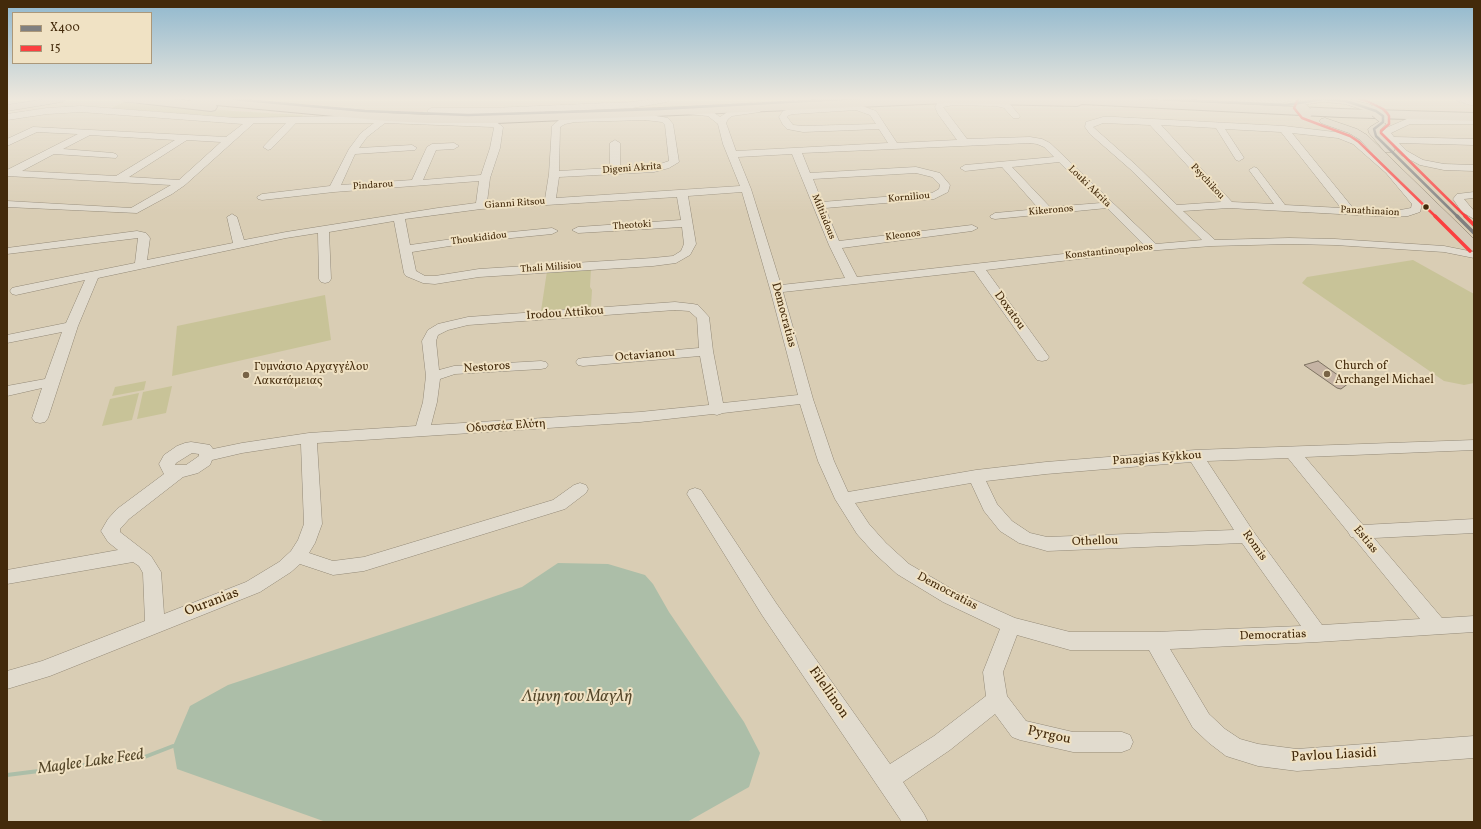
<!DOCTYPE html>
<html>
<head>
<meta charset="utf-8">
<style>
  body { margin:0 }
  #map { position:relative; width:1481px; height:829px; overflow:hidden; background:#d9cdb4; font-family:Vollkorn,serif }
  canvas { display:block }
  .frame { position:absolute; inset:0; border:8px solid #432a0b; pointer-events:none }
  .legend { position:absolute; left:12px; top:12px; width:140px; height:52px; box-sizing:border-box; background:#f0e2c4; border:1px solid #ab987a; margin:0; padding:5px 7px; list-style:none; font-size:12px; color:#432a0b }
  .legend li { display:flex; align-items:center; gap:8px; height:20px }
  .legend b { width:20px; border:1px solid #ab987a }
</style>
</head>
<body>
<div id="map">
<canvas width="1481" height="829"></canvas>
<div class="frame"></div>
<ul class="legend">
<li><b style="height:5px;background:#808080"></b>X400</li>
<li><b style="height:5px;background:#fb4040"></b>15</li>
</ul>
</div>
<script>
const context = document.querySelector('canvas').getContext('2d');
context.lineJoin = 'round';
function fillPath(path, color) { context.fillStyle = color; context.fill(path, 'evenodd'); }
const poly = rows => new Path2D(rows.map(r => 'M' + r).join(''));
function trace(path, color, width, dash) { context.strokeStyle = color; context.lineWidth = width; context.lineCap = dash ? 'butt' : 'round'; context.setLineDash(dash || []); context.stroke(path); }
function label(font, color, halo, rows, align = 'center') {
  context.font = font + ' Vollkorn,serif'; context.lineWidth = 4; context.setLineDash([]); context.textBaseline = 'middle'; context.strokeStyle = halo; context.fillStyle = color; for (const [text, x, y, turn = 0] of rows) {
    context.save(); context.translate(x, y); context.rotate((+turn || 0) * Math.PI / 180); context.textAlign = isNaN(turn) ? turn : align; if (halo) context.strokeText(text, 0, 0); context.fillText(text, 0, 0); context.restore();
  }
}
fillPath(poly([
  [125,101,234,111,303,115,301,118,231,118,230,117,111,108],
  [1413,260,1474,294,1474,383,1464,385,1444,381,1302,283,1307,277],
  [591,269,590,287,592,290,591,307,541,311,547,271],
  [325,295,331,340,172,376,177,326],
  [146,381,144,390,112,396,115,387],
  [172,386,166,413,137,419,143,392],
  [139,393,132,420,102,426,110,399]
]), '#c8c398');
fillPath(poly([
  [558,563,608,564,645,575,653,584,669,612,744,722,760,753,749,787,687,822,326,822,177,769,173,746,190,706,228,685,437,616,522,587]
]), '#acbea8');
trace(poly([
  [7,775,142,758,173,746]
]), '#acbea8', 4);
const building = poly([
  [1318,361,1349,383,1341,389,1337,388,1304,365,1318,361]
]);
fillPath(building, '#c5b3a4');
trace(building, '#7d7261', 1);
const minor = poly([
  [654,99,671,99,667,102,632,108,492,114,431,114,427,111,431,108,492,108,632,102,654,99],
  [953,99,996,100,1010,104,1020,116,1019,118,1013,118,1004,108,996,106,953,105,943,107,967,139,1030,137,1042,139,1050,143,1156,244,1202,240,1130,169,1090,134,1085,127,1086,122,1103,117,1115,117,1284,126,1343,133,1359,140,1392,169,1422,204,1420,212,1408,216,1395,217,1229,208,1183,211,1215,240,1289,238,1335,239,1444,246,1474,252,1474,258,1444,252,1335,245,1289,244,1212,246,1145,251,986,270,1049,357,1047,360,1042,361,1037,360,974,271,783,292,813,399,834,461,848,492,976,470,1046,462,1195,450,1474,440,1474,450,1305,457,1363,525,1474,519,1474,533,1374,538,1442,618,1474,616,1474,632,1317,642,1170,649,1209,714,1225,729,1240,739,1258,744,1297,749,1474,736,1474,758,1297,771,1258,766,1226,756,1209,743,1193,728,1149,650,1070,650,1017,635,1003,672,1007,696,1026,721,1073,732,1122,732,1130,735,1133,742,1130,749,1122,752,1073,752,1020,740,1012,737,995,714,950,750,903,782,924,814,928,822,902,822,762,615,687,494,689,490,695,488,701,490,776,603,890,764,934,736,986,696,983,672,1000,629,943,602,897,574,874,553,857,534,835,499,818,461,800,404,723,413,717,415,713,414,640,422,317,443,322,524,315,543,309,553,333,561,364,557,553,500,574,485,580,483,586,485,588,489,586,493,565,509,364,571,333,575,300,564,291,572,260,592,50,676,7,689,7,671,42,661,145,621,143,573,139,566,133,562,7,584,7,570,118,550,108,542,101,531,108,519,117,509,164,474,159,464,164,455,177,446,185,443,191,442,204,444,210,445,213,449,242,443,309,433,416,426,423,402,426,376,422,341,428,330,438,324,468,317,675,302,693,304,698,305,709,317,713,351,723,403,798,395,770,289,742,192,688,196,696,244,690,255,676,263,653,266,479,277,435,284,423,283,406,276,404,273,394,221,329,232,331,279,329,282,325,283,321,282,319,279,318,233,286,238,98,278,78,326,48,418,45,422,40,423,35,422,32,418,42,388,7,396,7,386,45,379,62,332,7,343,7,335,66,323,85,280,16,295,12,294,10,291,12,288,16,287,135,263,138,238,7,254,7,248,137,231,146,233,150,238,147,260,233,243,227,217,232,214,237,217,244,240,286,232,438,208,476,203,479,181,334,192,262,200,258,199,257,197,262,194,330,186,349,149,361,133,374,123,296,123,271,149,268,150,263,147,286,123,254,123,185,185,172,194,137,213,7,207,7,201,131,208,171,185,7,176,7,170,78,134,37,132,7,146,7,139,33,127,226,137,243,124,81,112,47,114,7,120,7,114,47,108,81,106,236,118,345,116,495,121,503,127,500,148,490,178,487,202,545,199,549,174,552,126,559,120,575,116,645,114,668,118,673,124,679,162,669,168,654,172,559,177,556,198,740,186,723,144,718,124,708,116,687,114,686,112,687,110,690,109,713,112,720,117,729,111,760,108,761,110,760,112,732,116,728,119,726,123,736,151,888,143,879,129,803,132,787,129,783,125,779,117,783,111,794,108,857,104,876,111,897,143,957,140,938,114,935,107,938,102,953,99],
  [856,110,870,115,876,124,803,126,793,125,787,117,789,115,794,114,856,110],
  [645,120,662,122,665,125,669,161,654,166,620,168,620,143,615,140,610,143,610,168,559,171,560,127,565,124,575,122,645,120],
  [385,123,493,127,494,128,490,148,481,175,423,180,436,150,454,149,459,146,454,143,432,144,427,147,412,180,341,185,355,154,415,150,417,148,412,145,359,148,367,137,385,123],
  [1103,123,1150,125,1221,202,1177,205,1136,165,1093,127,1103,123],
  [1161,125,1216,128,1236,160,1239,161,1244,158,1225,129,1281,132,1341,208,1285,205,1257,168,1254,167,1249,170,1274,204,1232,202,1161,125],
  [1292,133,1338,138,1353,144,1386,173,1412,204,1411,208,1395,211,1353,208,1292,133],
  [90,135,175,140,116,176,22,171,54,154,116,158,118,156,116,154,113,153,63,149,90,135],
  [187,140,221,142,179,180,129,177,187,140],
  [1030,143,1037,144,1044,147,1054,157,965,165,960,168,965,171,1002,167,1039,209,995,213,990,216,991,218,995,219,1107,208,1144,245,857,277,842,248,972,231,978,228,972,225,839,241,825,208,934,199,948,192,950,185,940,173,916,167,810,173,802,153,1030,143],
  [792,154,829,245,845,278,781,285,751,189,738,157,792,154],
  [1059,162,1101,203,1050,207,1012,167,1059,162],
  [916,173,932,177,940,185,939,189,932,193,822,202,813,179,916,173],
  [677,197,681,220,578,227,572,230,578,233,682,227,684,244,681,251,673,256,653,258,479,269,435,276,425,276,416,271,412,252,481,241,552,234,558,231,552,228,481,235,410,245,405,219,481,209,677,197],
  [675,310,689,311,697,318,699,348,583,358,578,359,576,362,578,365,583,366,700,356,709,405,640,412,431,425,437,402,440,379,455,374,541,369,546,368,548,365,546,362,541,361,454,366,439,370,436,341,438,335,448,330,468,325,675,310],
  [301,444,304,524,298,540,291,551,279,562,246,582,164,614,161,572,151,556,120,532,120,529,129,519,183,477,198,473,210,465,212,460,242,453,301,444],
  [192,453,199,454,199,456,186,465,175,465,176,463,192,453],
  [1288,458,1348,532,1351,537,1353,537,1420,619,1322,625,1253,531,1207,461,1288,458],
  [1191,462,1234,530,1047,537,1030,533,1012,521,997,504,986,481,1046,474,1191,462],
  [971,483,984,511,1000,531,1019,543,1047,551,1242,543,1301,626,1155,632,1070,632,1015,618,957,592,909,564,886,543,869,524,855,503,971,483],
  [1205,99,1292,99,1291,101,1273,105,1209,102,1205,99],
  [1456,99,1468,99,1474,100,1474,106,1457,101,1456,99],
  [1409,118,1474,118,1474,124,1410,124,1391,133,1394,137,1474,139,1474,145,1399,143,1407,151,1423,160,1444,164,1474,165,1474,171,1444,170,1420,165,1401,155,1381,133,1386,128,1409,118],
  [1474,192,1474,198,1464,199,1474,211,1474,219,1462,212,1453,199,1457,194,1474,192]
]);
const major = poly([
  [45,99,67,99,62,102,7,111,7,105,45,99],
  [120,99,158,99,160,101,155,104,125,102,120,99],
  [1303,99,1349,99,1368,104,1380,109,1381,111,1376,114,1345,104,1323,102,1308,104,1304,109,1296,109,1295,107,1297,103,1303,99],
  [1325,118,1357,129,1367,135,1474,239,1474,251,1469,250,1359,139,1349,133,1321,123,1319,121,1321,119,1325,118],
  [1380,121,1386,124,1380,130,1381,133,1395,149,1393,152,1385,152,1369,133,1368,129,1370,127,1380,121]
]);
const highway = poly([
  [134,99,170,99,191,101,190,99,232,99,387,113,427,115,497,115,872,99,1129,99,1341,109,1474,113,1474,121,1341,117,1082,104,1077,106,947,103,497,123,427,123,387,121,216,105,217,107,215,110,211,111,140,103,136,102,134,99]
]);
trace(minor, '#938977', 1);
trace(major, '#7d7261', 1);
trace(highway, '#7d7261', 2);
fillPath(minor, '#e1dbce');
fillPath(major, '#d5cbb9');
fillPath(highway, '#d5cbb9');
const majorBridge = poly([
  [1300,107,1306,113],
  [1376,111,1383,117]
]);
trace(majorBridge, '#7d7261', 13, []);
trace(majorBridge, '#d5cbb9', 12);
trace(poly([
  [233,99,365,111,468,115,660,109,841,99],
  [1164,99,1286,105,1323,99,1346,101,1376,111,1383,116,1383,122,1374,129,1376,136,1458,217]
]), '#808080', 2.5);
trace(poly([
  [1457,216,1474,233]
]), '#808080', 3.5);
trace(poly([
  [1298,99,1294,108,1302,118,1350,136,1359,142,1436,217],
  [1359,99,1367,101,1383,109,1387,113,1389,116,1389,124,1381,131,1381,133,1466,217]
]), '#fb4040', 2.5);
trace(poly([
  [1435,216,1470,251],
  [1465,216,1474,225]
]), '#fb4040', 3.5);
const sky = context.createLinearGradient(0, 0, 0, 215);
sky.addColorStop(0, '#90b8ce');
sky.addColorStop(0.46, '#eee8dd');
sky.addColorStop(1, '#eee8dd00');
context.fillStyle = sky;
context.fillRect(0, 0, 1481, 215);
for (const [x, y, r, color] of [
  [1426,207,3.5,"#432a0b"],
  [1327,374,4,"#786346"],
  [246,375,4,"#786346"]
]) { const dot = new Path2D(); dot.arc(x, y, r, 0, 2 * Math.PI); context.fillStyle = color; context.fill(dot); trace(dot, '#f0e2c4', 1.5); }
label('10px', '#432a0b', '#f0e2c4', [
  ["Digeni Akrita",632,169,-4],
  ["Psychikou",1207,182,47],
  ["Pindarou",373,186,-4],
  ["Louki Akrita",1089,187,44],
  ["Korniliou",909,198,-5],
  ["Gianni Ritsou",515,204,-4],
  ["Kikeronos",1051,211,-5],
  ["Panathinaion",1370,212,3],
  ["Miltiadous",823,217,68],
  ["Theotoki",632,226,-4],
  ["Kleonos",903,236,-7],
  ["Thoukididou",479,239,-7],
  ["Konstantinoupoleos",1109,252,-6],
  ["Thali Milisiou",551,268,-4]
]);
label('12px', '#432a0b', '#f0e2c4', [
  ["Doxatou",1009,311,54],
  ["Irodou Attikou",565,314,-4],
  ["Democratias",783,315,75],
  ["Octavianou",645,356,-5],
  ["Nestoros",487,368,-4],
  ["Οδυσσέα Ελύτη",506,427,-4],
  ["Panagias Kykkou",1157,459,-4],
  ["Estias",1365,540,50],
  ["Othellou",1095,542,-2],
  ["Romis",1254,546,55],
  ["Democratias",947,592,28],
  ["Democratias",1273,636,-2]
]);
label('12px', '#432a0b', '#f0e2c4', [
  ["Church of",1335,367],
  ["Archangel Michael",1335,381],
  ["Γυμνάσιο Αρχαγγέλου",254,368],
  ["Λακατάμειας",254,382]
], 'left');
label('14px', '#432a0b', '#f0e2c4', [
  ["Ouranias",212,603,-21],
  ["Filellinon",828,693,55],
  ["Pyrgou",1049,736,12],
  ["Pavlou Liasidi",1334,756,-3]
]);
label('italic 16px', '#544629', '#f0e2c4', [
  ["Λίμνη του Μαγλή",577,698],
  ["Maglee Lake Feed",91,763,-8]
]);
</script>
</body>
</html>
